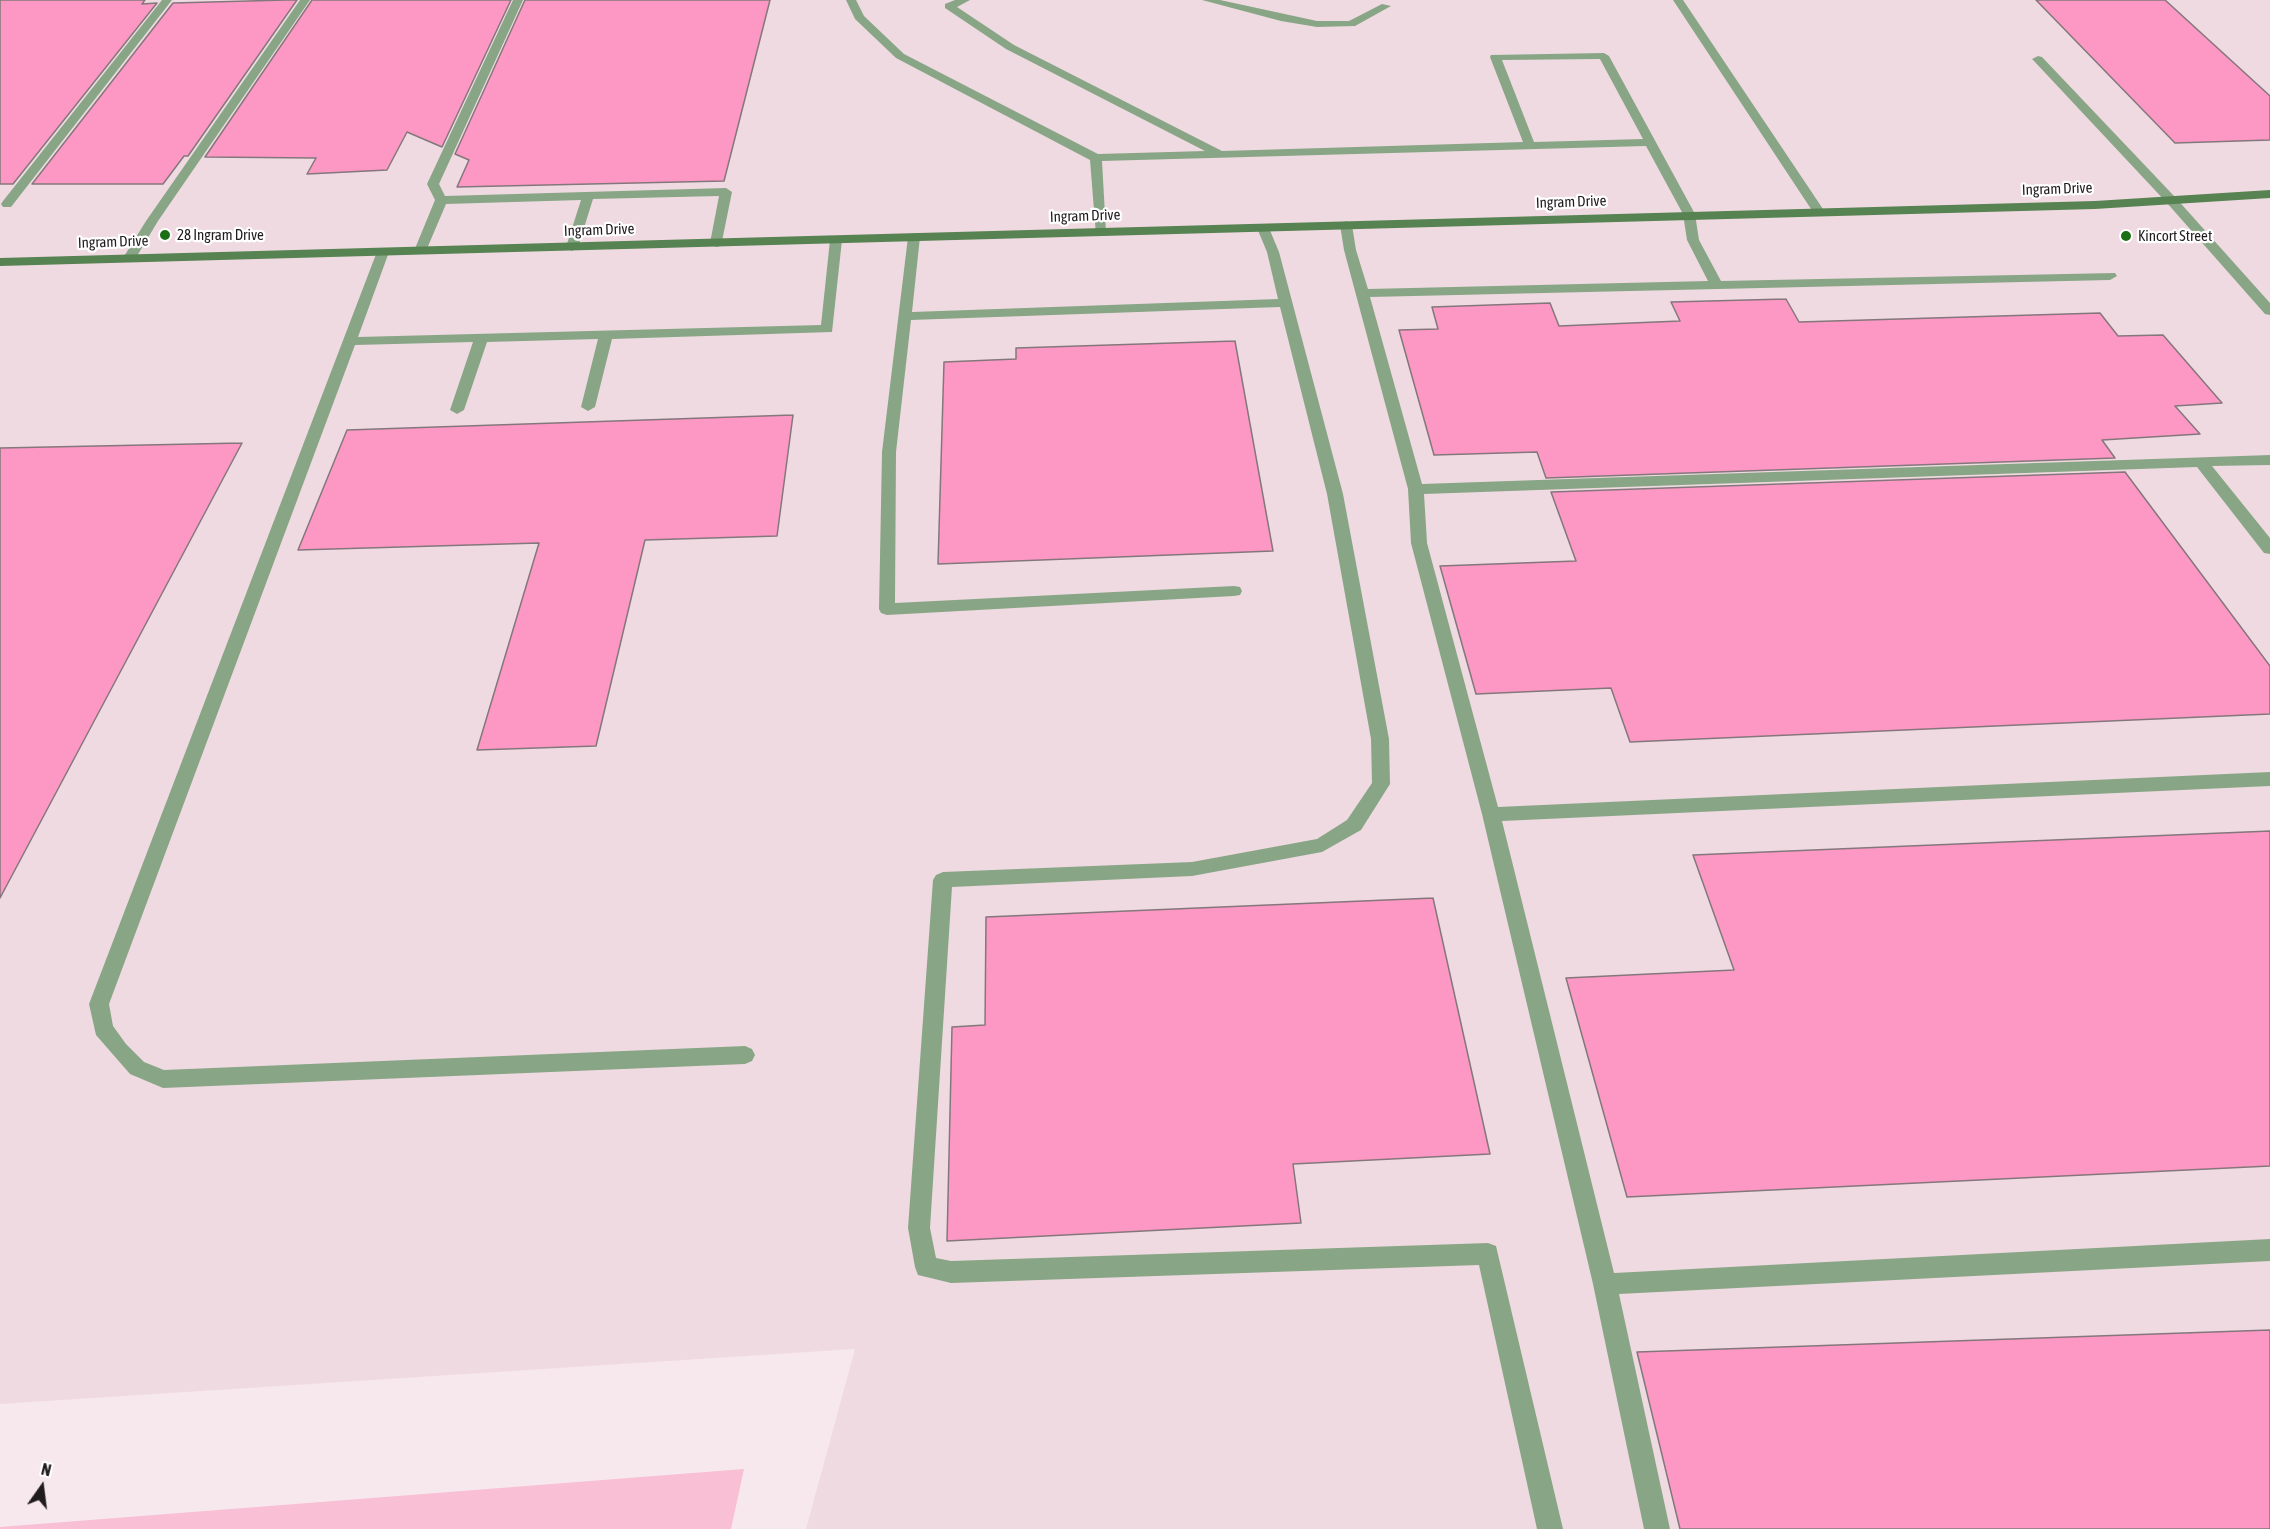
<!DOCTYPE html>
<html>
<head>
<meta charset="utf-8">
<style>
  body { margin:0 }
  #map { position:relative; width:2270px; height:1529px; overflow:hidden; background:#f7e8ee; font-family:"Asap Condensed",sans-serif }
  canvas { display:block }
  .north { position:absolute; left:12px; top:1457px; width:60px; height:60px; -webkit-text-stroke:4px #fff; paint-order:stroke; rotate:14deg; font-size:16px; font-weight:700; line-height:24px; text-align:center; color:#201b1d }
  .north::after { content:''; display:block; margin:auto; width:21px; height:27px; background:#201b1d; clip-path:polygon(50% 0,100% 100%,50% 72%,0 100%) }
</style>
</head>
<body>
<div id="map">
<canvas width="2270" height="1529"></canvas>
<div class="north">N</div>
</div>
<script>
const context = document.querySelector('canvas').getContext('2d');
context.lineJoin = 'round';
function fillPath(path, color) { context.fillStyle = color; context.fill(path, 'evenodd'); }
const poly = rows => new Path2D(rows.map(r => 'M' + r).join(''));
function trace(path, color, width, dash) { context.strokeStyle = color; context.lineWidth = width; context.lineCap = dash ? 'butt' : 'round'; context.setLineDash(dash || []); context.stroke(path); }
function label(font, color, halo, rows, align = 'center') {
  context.font = font + ' "Asap Condensed",sans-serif'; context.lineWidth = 4.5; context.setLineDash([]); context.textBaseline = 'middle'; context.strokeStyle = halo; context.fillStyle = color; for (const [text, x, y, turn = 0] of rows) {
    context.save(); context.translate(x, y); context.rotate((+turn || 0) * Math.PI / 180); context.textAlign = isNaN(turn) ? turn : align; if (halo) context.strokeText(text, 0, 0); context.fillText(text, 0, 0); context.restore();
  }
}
fillPath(poly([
  [0,0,2270,0,2270,1529,806,1529,855,1349,0,1404]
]), '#f0dae2');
fillPath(poly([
  [744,1469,731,1529,0,1529,0,1527]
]), '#f8bfd5');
const building = poly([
  [0,0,145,0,142,4,157,3,13,184,0,184,0,0],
  [286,0,297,0,188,156,184,156,163,184,32,184,173,3,286,0],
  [312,0,511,0,442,147,407,132,387,170,307,174,316,158,205,157,312,0],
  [525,0,770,0,724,181,457,187,469,160,455,154,525,0],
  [2036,0,2165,0,2270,96,2270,140,2175,143,2036,0],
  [1786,299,1799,322,2100,313,2118,336,2163,335,2222,403,2175,406,2200,434,2102,440,2115,458,1546,478,1537,452,1434,455,1399,330,1438,329,1432,307,1550,303,1559,326,1680,321,1671,302,1786,299],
  [1235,341,1273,551,938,564,944,362,1016,359,1016,348,1235,341],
  [793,415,777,536,645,540,596,746,477,750,539,543,298,550,347,430,793,415],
  [242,443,0,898,0,448,242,443],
  [2125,472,2270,666,2270,714,1630,742,1611,688,1476,694,1440,566,1576,561,1551,492,2125,472],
  [2270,831,2270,1166,1627,1197,1566,978,1734,970,1693,855,2270,831],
  [1433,898,1490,1154,1293,1164,1301,1223,947,1241,952,1027,985,1025,986,917,1433,898],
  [2270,1330,2270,1529,1680,1529,1637,1352,2270,1330]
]);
fillPath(building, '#fc98c3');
trace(building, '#84777c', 1.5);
fillPath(poly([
  [162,0,172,0,11,207,3,207,1,204,3,201,162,0],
  [300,0,310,0,158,221,134,261,124,261,123,258,146,221,300,0],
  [513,0,523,0,439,184,445,196,726,188,732,192,721,246,716,247,710,243,719,196,593,199,578,247,572,251,566,247,581,200,446,204,426,251,425,254,415,254,414,251,435,200,427,184,513,0],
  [846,0,856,0,864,16,904,54,1098,154,1205,151,1006,49,945,8,945,4,955,0,970,0,957,7,1014,45,1222,151,1523,142,1490,57,1491,55,1604,53,1609,56,1695,214,1699,240,1721,281,2115,273,2117,276,2110,280,1370,297,1422,484,2270,455,2270,465,2212,466,2270,538,2270,554,2264,553,2197,467,1424,494,1427,543,1498,807,2270,772,2270,786,1502,821,1614,1273,2270,1239,2270,1261,1619,1294,1670,1529,1644,1529,1593,1284,1482,814,1411,543,1408,489,1344,250,1340,225,1346,221,1352,225,1356,250,1368,289,1708,281,1687,240,1683,214,1646,146,1102,161,1106,232,1104,235,1096,235,1090,160,896,58,855,19,846,0],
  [1600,59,1643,139,1534,142,1502,60,1600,59],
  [1202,0,1220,0,1317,21,1349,21,1382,4,1391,6,1355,26,1317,27,1281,21,1202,0],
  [1673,0,1683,0,1825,212,1823,215,1815,215,1673,0],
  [2038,56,2042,57,2175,197,2177,200,2175,203,2167,203,2034,61,2032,59,2038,56],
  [1263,224,1269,228,1279,252,1343,494,1389,739,1390,784,1361,830,1322,852,1192,876,952,887,930,1228,936,1258,951,1261,1488,1243,1496,1246,1563,1529,1537,1529,1479,1265,951,1283,918,1275,915,1267,908,1228,933,880,936,875,943,872,1192,862,1317,839,1347,820,1372,783,1371,739,1327,494,1280,307,911,320,896,452,895,603,1234,586,1240,587,1242,591,1240,595,1234,596,887,615,881,613,879,609,882,452,908,237,914,233,920,237,912,312,1278,299,1267,252,1257,228,1263,224],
  [836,236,842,240,832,332,612,339,595,407,588,411,581,407,598,339,487,342,464,410,457,414,450,410,473,342,355,345,109,1004,113,1026,126,1044,144,1062,164,1070,745,1046,752,1049,755,1055,752,1061,745,1064,163,1088,130,1074,96,1035,89,1004,378,249,388,249,389,252,358,337,821,325,830,240,836,236]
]), '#88a685');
fillPath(poly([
  [2171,196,2175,197,2270,303,2270,315,2265,314,2167,203,2165,200,2167,197,2171,196]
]), '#88a685');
fillPath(poly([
  [2270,190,2270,198,2095,209,0,266,0,258,2095,201,2270,190]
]), '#578352');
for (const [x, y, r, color] of [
  [165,235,6,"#1d6f16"],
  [2126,236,6,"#1d6f16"]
]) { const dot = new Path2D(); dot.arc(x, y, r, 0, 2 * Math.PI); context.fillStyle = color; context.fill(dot); trace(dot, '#fff', 2); }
label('15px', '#201b1d', '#fff', [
  ["Ingram Drive",2057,189,-2],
  ["Ingram Drive",1571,202,-2],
  ["Ingram Drive",1085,216,-2],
  ["Ingram Drive",599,230,-2],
  ["Ingram Drive",113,242,-2]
]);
label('15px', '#201b1d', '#fff', [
  ["28 Ingram Drive",177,235],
  ["Kincort Street",2138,236]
], 'left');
</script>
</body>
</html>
